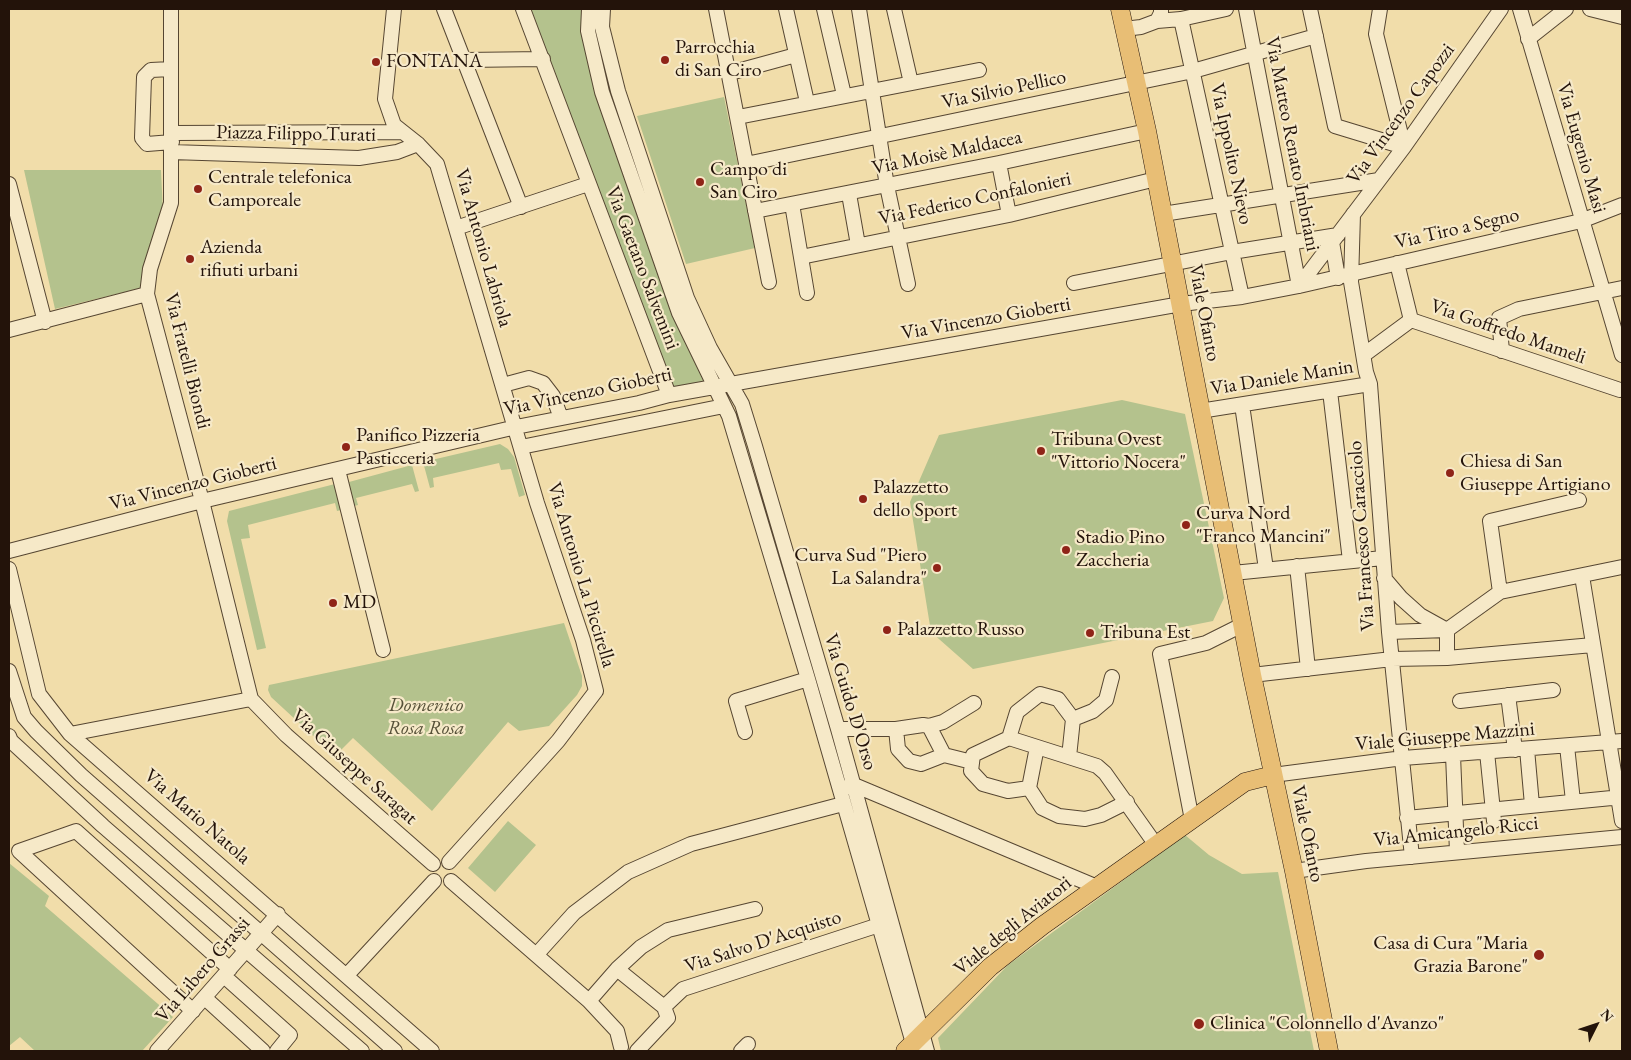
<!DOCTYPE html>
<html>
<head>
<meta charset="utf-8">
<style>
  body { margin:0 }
  #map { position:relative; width:1631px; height:1060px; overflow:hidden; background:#f1ddaa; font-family:"EB Garamond",serif }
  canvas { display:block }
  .frame { position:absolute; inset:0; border:10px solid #23130a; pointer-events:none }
  .north { position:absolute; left:1571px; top:1000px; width:50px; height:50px; -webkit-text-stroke:4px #f6e9c8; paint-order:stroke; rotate:49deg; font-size:14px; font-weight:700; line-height:20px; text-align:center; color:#23130a }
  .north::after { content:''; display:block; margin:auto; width:18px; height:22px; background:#23130a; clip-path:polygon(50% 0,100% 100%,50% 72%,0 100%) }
</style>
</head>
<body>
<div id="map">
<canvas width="1631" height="1060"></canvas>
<div class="frame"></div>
<div class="north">N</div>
</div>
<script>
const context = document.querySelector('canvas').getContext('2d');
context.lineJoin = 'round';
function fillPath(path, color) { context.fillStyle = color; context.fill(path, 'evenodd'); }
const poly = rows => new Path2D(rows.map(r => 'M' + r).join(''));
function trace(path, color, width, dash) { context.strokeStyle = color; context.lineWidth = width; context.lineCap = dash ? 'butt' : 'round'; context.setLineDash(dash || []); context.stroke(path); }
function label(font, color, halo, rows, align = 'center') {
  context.font = font + ' "EB Garamond",serif'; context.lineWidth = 4.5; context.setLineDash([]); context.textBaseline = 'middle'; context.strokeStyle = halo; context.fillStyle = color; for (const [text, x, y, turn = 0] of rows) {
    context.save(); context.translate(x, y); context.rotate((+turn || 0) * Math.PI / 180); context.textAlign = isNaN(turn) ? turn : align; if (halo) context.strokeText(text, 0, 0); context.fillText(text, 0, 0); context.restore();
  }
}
fillPath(poly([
  [526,9,584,9,584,32,709,383,671,390],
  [724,97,755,248,686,264,637,116],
  [24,170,161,170,163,213,141,288,55,309],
  [1122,400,1185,414,1224,598,1213,621,973,669,931,632,910,502,939,435],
  [500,444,508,449,514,457,525,495,519,497,511,469,501,470,499,463,433,478,434,487,430,488,423,462],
  [412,465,419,491,415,492,412,484,356,498,358,505,354,506,349,482],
  [335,484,341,510,337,511,335,503,248,525,250,538,241,539,266,648,257,650,227,521,229,511],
  [564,623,582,676,582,686,577,695,549,726,519,731,508,722,432,811,353,738,335,756,271,697,268,690,269,685],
  [508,821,536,845,495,892,468,868],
  [1185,835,1209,855,1242,874,1278,872,1314,1051,941,1051,938,1038,1008,965],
  [9,863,49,896,45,906,173,1017,142,1051,35,1051,20,1037,9,1046]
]), '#b4c28d');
const minor = poly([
  [171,9,171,203,150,269,147,294,202,501,251,699,286,735,433,864],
  [394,9,385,99,394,125,418,144,437,164,537,503,583,640,596,691,558,741,449,862],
  [444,9,521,207],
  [523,9,669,395],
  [589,9,588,31,602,92,679,313,729,416,808,679,915,1050],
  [603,9,602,27,618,91,687,298,710,348,742,404,755,446,838,729,927,1051],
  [716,9,769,282],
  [786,9,807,102],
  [824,9,844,95],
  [859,9,887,186,908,284],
  [894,9,911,83],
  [1246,9,1299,286],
  [1310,9,1335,126,1404,147],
  [1380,9,1376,34,1404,147],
  [1520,9,1622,355],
  [1590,9,1622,17],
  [1181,19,1242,297],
  [1157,21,1181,19,1226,9],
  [1124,29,1141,27,1157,21,1161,13,1161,9],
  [1528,39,1566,9],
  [465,60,543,59],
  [171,69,151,70,144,77,142,138,147,144,172,142],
  [730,73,796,55],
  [738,117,979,70],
  [172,133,402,132],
  [171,152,359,158,397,152,418,144],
  [999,163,1009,215],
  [746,164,1193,71,1316,36],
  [9,184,45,322],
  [849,194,858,245],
  [792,204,807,293],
  [755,211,999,163,1147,131],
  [1163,214,1379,180],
  [1353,214,1351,282,1366,372,1370,384,1389,632,1412,857],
  [456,228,588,184],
  [1332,242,1338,278],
  [801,257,1009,215,1156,179],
  [1397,263,1411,320,1620,390],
  [1074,283,1232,252,1338,235],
  [1299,286,1404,147,1501,9],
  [9,330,147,294],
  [1502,351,1499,318,1519,309,1622,288],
  [1365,354,1411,320],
  [503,385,529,378,543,383,553,396,561,418],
  [1330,391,1350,561],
  [1242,405,1266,569],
  [1200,411,1370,384],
  [521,447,724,406],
  [338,470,383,650],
  [9,551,202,501,516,427,639,403,669,395,1181,304,1242,297,1299,286,1581,221,1622,205],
  [1297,566,1308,669],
  [9,569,39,694,70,734,432,1051],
  [1233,573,1383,558],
  [1582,576,1622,821],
  [1384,578,1401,598,1420,615,1447,630],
  [1500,592,1490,521,1579,500],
  [1389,632,1447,630],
  [1447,658,1447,630,1500,592,1622,567],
  [9,671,24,717,36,731,81,775,395,1051],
  [1252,675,1392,659,1447,658,1593,645],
  [1508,695,1515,750],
  [1460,701,1553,690],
  [1073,719,1093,711,1106,700,1112,677],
  [929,726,943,722,974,703],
  [838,729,896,729],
  [745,732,736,701,808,679],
  [70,734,251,699],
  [9,736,11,741,103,826,362,1051],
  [1009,738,973,755,971,771,983,784,1008,791,1029,788,1037,747],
  [1567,746,1573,801],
  [1527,749,1532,805],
  [1487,752,1494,821],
  [944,755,929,726,923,725,896,729,898,749,909,761,921,764,944,755,972,762],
  [1453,755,1457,852],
  [1069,757,1073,719,1058,699,1040,694,1017,712,1009,738,1097,766,1105,773,1156,845],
  [1273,775,1403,758,1622,741],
  [847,787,854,785,1097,887],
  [1029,788,1042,808,1059,816,1085,819,1101,815,1127,802],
  [1407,818,1622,797],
  [1192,820,1160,654,1206,643,1242,625],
  [1294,871,1366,861,1622,837],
  [451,881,589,1001,617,1031,621,1047],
  [537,954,574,913,628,872,691,844,843,804],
  [617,969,641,947,668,930,755,909],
  [347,975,434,881],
  [224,976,290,1035,277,1051],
  [205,998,263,1051],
  [589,1001,617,969,664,1007,668,1018,637,1051],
  [664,1007,683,989,879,925],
  [193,1011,19,851,76,831,230,969],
  [157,1051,278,914],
  [741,1051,748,1044]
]);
const major = poly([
  [1120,9,1147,131,1252,675,1294,871,1329,1051],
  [905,1051,990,967,1042,926,1245,782,1273,775]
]);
trace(minor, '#564632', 16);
trace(major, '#23130a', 19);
trace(minor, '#f6e9c8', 14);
trace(major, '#e8be75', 18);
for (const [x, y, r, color] of [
  [665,60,5,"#8f2418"],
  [376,62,5,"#8f2418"],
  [700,182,5,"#8f2418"],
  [198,189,5,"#8f2418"],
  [190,259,5,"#8f2418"],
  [346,447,5,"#8f2418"],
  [1041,451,5,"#8f2418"],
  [1450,473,5,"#8f2418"],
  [863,499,5,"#8f2418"],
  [1186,525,5,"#8f2418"],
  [1066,550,5,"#8f2418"],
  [937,568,5,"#8f2418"],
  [333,603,5,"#8f2418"],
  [887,630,5,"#8f2418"],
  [1090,633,5,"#8f2418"],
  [1539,955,6,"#8f2418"],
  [1199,1024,6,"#8f2418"]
]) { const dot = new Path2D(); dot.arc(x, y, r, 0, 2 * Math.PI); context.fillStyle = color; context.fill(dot); trace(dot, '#f6e9c8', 2); }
label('20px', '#23130a', '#f6e9c8', [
  ["Parrocchia",675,48],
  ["di San Ciro",675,71],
  ["FONTANA",386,62],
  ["Campo di",710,170],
  ["San Ciro",710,193],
  ["Centrale telefonica",208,178],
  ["Camporeale",208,201],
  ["Azienda",200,248],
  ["rifiuti urbani",200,271],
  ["Panifico Pizzeria",356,436],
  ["Pasticceria",356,459],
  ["Tribuna Ovest",1051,440],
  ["\"Vittorio Nocera\"",1051,463],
  ["Chiesa di San",1460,462],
  ["Giuseppe Artigiano",1460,485],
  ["Palazzetto",873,488],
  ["dello Sport",873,511],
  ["Curva Nord",1196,514],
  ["\"Franco Mancini\"",1196,537],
  ["Stadio Pino",1076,538],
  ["Zaccheria",1076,561],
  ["Curva Sud \"Piero",927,556,"right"],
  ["La Salandra\"",927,579,"right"],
  ["MD",343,603],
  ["Palazzetto Russo",897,630],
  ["Tribuna Est",1100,633],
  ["Casa di Cura \"Maria",1528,944,"right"],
  ["Grazia Barone\"",1528,967,"right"],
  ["Clinica \"Colonnello d'Avanzo\"",1210,1024]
], 'left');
label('20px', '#23130a', '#f6e9c8', [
  ["Via Silvio Pellico",1004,90,-12],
  ["Via Vincenzo Capozzi",1401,114,-54],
  ["Piazza Filippo Turati",296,134,1],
  ["Via Matteo Renato Imbriani",1292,144,79],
  ["Via Eugenio Masi",1581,148,74],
  ["Via Moisè Maldacea",947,153,-12],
  ["Via Ippolito Nievo",1231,154,78],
  ["Via Federico Confalonieri",975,199,-12],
  ["Via Tiro a Segno",1457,229,-13],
  ["Via Antonio Labriola",483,248,74],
  ["Via Gaetano Salvemini",642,268,69],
  ["Viale Ofanto",1204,313,79],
  ["Via Vincenzo Gioberti",986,319,-10],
  ["Via Goffredo Mameli",1508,332,19],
  ["Via Fratelli Biondi",187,361,76],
  ["Via Daniele Manin",1282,378,-9],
  ["Via Vincenzo Gioberti",588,392,-12],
  ["Via Vincenzo Gioberti",193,484,-14],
  ["Via Francesco Caracciolo",1362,536,-94],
  ["Via Antonio La Piccirella",581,575,73],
  ["Via Guido D'Orso",850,702,73],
  ["Viale Giuseppe Mazzini",1445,737,-5],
  ["Via Giuseppe Saragat",354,767,42],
  ["Via Mario Natola",197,817,41],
  ["Via Amicangelo Ricci",1456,832,-6],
  ["Viale Ofanto",1307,834,78],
  ["Viale degli Aviatori",1013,926,-39],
  ["Via Salvo D'Acquisto",763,942,-18],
  ["Via Libero Grassi",203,970,-49]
]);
label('italic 20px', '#565038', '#f6e9c8', [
  ["Domenico",426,706],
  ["Rosa Rosa",426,729]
]);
</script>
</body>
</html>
